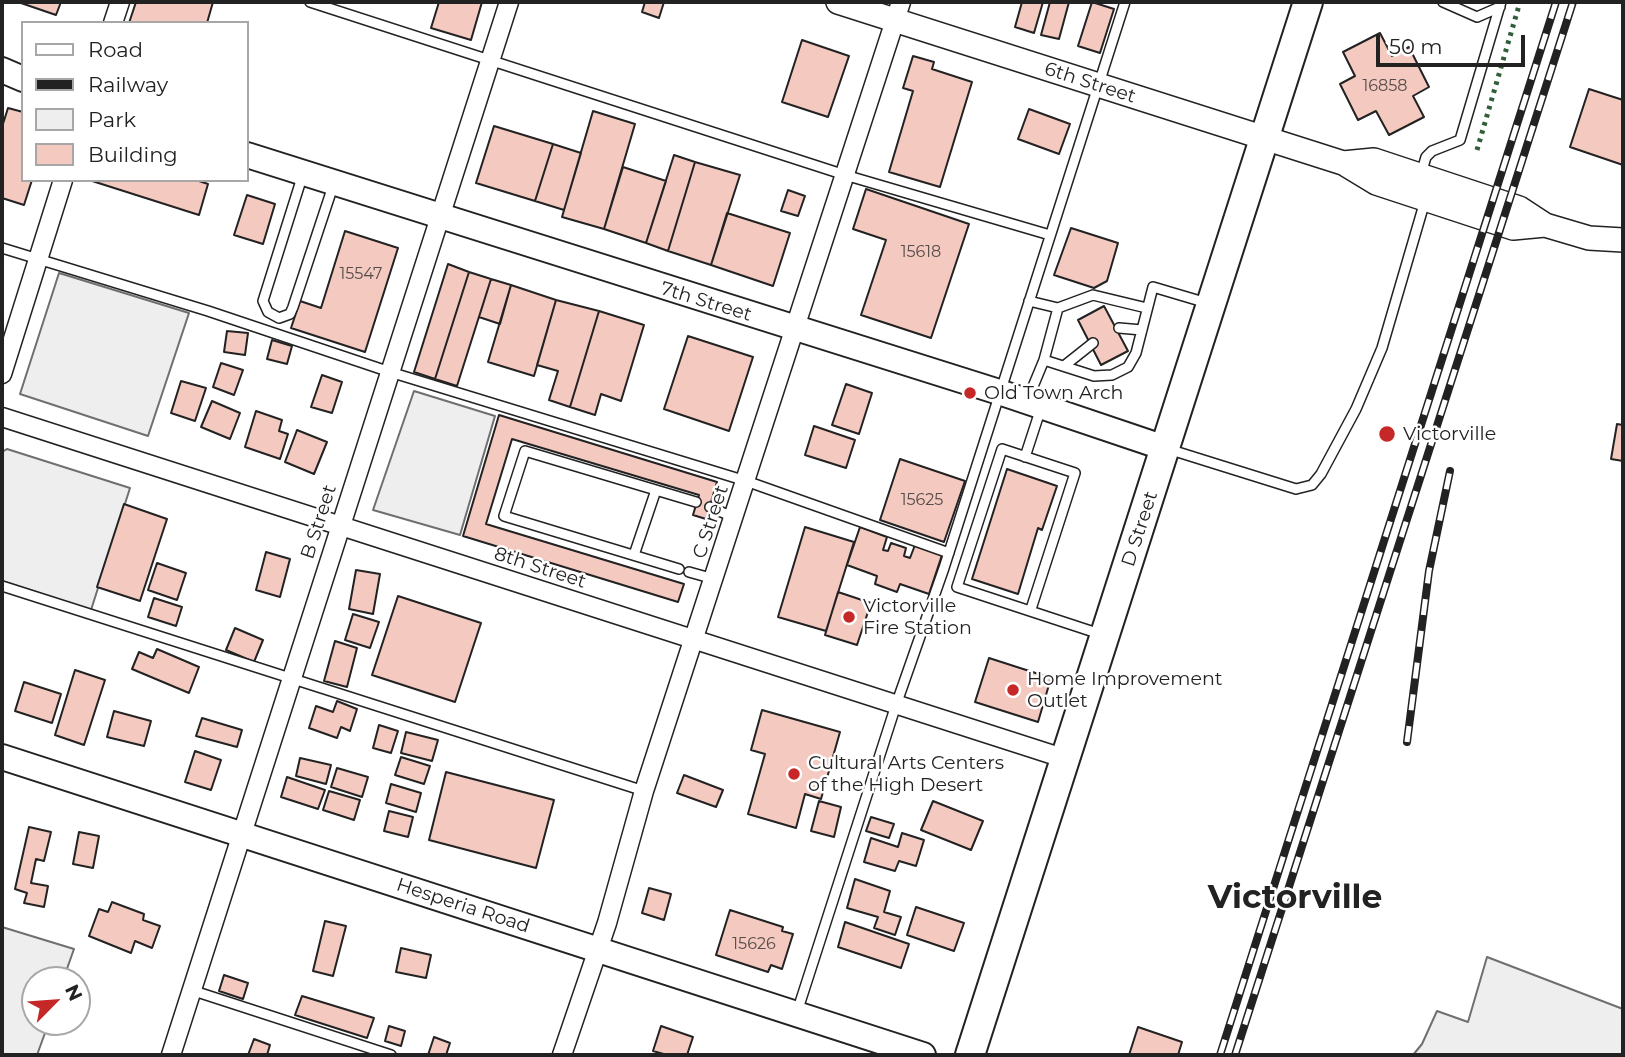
<!DOCTYPE html>
<html>
<head>
<meta charset="utf-8">
<style>
  body { margin:0 }
  #map { position:relative; width:1625px; height:1057px; overflow:hidden; background:#fff; font-family:Montserrat,sans-serif }
  canvas { display:block }
  .frame { position:absolute; inset:0; border:4px solid #222; pointer-events:none }
  .legend { position:absolute; left:21px; top:21px; width:228px; height:161px; box-sizing:border-box; background:#fff; border:2px solid #a7a7a7; margin:0; padding:9px 12px; list-style:none; font-size:21px; color:#222 }
  .legend li { display:flex; align-items:center; gap:14px; height:35px }
  .legend b { width:35px; border:2px solid #a7a7a7 }
  .north { position:absolute; left:21px; top:966px; width:70px; height:70px; box-sizing:border-box; background:#fff; border:2px solid #a7a7a7; border-radius:50%; rotate:65deg; font-size:19px; font-weight:700; line-height:28px; text-align:center; color:#222 }
  .north::after { content:''; display:block; margin:auto; width:24px; height:32px; background:#c62828; clip-path:polygon(50% 0,100% 100%,50% 72%,0 100%) }
  .scale { position:absolute; left:1376px; top:35px; width:149px; height:32px; box-sizing:border-box; border:4px solid #222; border-top:0; padding-left:9px; font-size:21px; line-height:24px; white-space:nowrap; color:#222; -webkit-text-stroke:5px #fff; paint-order:stroke }
</style>
</head>
<body>
<div id="map">
<canvas width="1625" height="1057"></canvas>
<div class="frame"></div>
<ul class="legend">
<li><b style="height:9px;background:#fff"></b>Road</li>
<li><b style="height:9px;background:#222"></b>Railway</li>
<li><b style="height:19px;background:#eee"></b>Park</li>
<li><b style="height:19px;background:#f3c9c0"></b>Building</li>
</ul>
<div class="north">N</div>
<div class="scale">50 m</div>
</div>
<script>
const context = document.querySelector('canvas').getContext('2d');
context.lineJoin = 'round';
function fillPath(path, color) { context.fillStyle = color; context.fill(path, 'evenodd'); }
const poly = rows => new Path2D(rows.map(r => 'M' + r).join(''));
function trace(path, color, width, dash) { context.strokeStyle = color; context.lineWidth = width; context.lineCap = dash ? 'butt' : 'round'; context.setLineDash(dash || []); context.stroke(path); }
function label(font, color, halo, rows, align = 'center') {
  context.font = font + ' Montserrat,sans-serif'; context.lineWidth = 5; context.setLineDash([]); context.textBaseline = 'middle'; context.strokeStyle = halo; context.fillStyle = color; for (const [text, x, y, turn = 0] of rows) {
    context.save(); context.translate(x, y); context.rotate((+turn || 0) * Math.PI / 180); context.textAlign = isNaN(turn) ? turn : align; if (halo) context.strokeText(text, 0, 0); context.fillText(text, 0, 0); context.restore();
  }
}
const green = poly([
  [59,273,189,313,148,436,20,394,59,273],
  [414,391,495,416,460,535,373,510,414,391],
  [7,449,130,488,91,610,2,581,2,452,7,449],
  [2,927,74,949,63,980,35,980,35,1022,49,1022,37,1055,2,1055,2,927],
  [1487,957,1623,1009,1623,1055,1413,1055,1422,1044,1437,1011,1468,1022,1487,957]
]);
fillPath(green, '#eee');
trace(green, '#6f6f6f', 2);
const building = poly([
  [18,2,61,2,56,15,18,2],
  [136,2,213,2,207,23,129,23,136,2],
  [439,2,482,2,471,40,431,28,439,2],
  [645,2,664,2,659,18,642,12,645,2],
  [1022,2,1043,2,1034,33,1015,27,1022,2],
  [1050,2,1069,2,1059,39,1041,35,1050,2],
  [1092,2,1114,9,1100,53,1078,46,1092,2],
  [1380,33,1392,56,1409,47,1429,87,1413,96,1424,117,1389,135,1376,111,1358,120,1340,84,1355,76,1343,52,1380,33],
  [802,40,849,56,828,117,782,102,802,40],
  [913,56,934,62,932,69,972,82,940,187,889,172,913,91,903,88,913,56],
  [1589,89,1623,100,1623,165,1570,147,1589,89],
  [8,108,23,112,23,180,32,180,24,205,2,198,2,127,8,108],
  [1029,109,1070,124,1059,154,1018,139,1029,109],
  [593,111,635,124,604,229,562,217,593,111],
  [494,126,553,144,535,201,476,183,494,126],
  [553,144,581,153,564,210,535,201,553,144],
  [674,155,695,162,668,251,646,243,674,155],
  [695,162,740,175,711,265,668,251,695,162],
  [623,167,666,181,646,243,604,229,623,167],
  [89,180,196,180,208,184,199,215,89,180],
  [866,189,969,224,931,338,861,315,886,240,853,229,866,189],
  [788,190,805,196,798,216,781,211,788,190],
  [247,195,275,204,263,244,234,235,247,195],
  [727,213,790,233,773,286,711,265,727,213],
  [1071,228,1118,243,1107,281,1094,288,1054,275,1071,228],
  [345,231,398,248,365,352,291,328,300,301,321,308,345,231],
  [448,264,469,272,435,379,414,372,448,264],
  [469,272,491,279,457,386,435,379,469,272],
  [491,279,511,285,500,324,479,317,491,279],
  [511,285,556,300,534,376,488,362,511,285],
  [556,300,599,311,570,407,549,400,558,371,537,365,556,300],
  [1104,306,1128,351,1101,365,1078,320,1104,306],
  [599,311,644,325,621,401,601,394,595,415,570,407,599,311],
  [227,331,248,333,245,355,224,352,227,331],
  [688,336,753,357,729,431,664,409,688,336],
  [272,340,292,346,287,364,267,359,272,340],
  [221,363,243,370,234,395,213,387,221,363],
  [322,375,342,382,332,413,311,407,322,375],
  [181,381,206,388,195,421,171,413,181,381],
  [846,384,872,393,859,434,832,425,846,384],
  [212,401,240,413,230,439,201,427,212,401],
  [256,411,282,420,279,431,288,434,280,459,245,447,256,411],
  [499,415,717,482,706,519,693,515,699,495,512,439,486,524,684,584,678,602,463,536,499,415],
  [1617,424,1623,425,1623,461,1611,459,1617,424],
  [814,426,855,440,846,468,805,455,814,426],
  [297,430,327,442,314,474,285,462,297,430],
  [900,459,965,481,944,542,880,520,900,459],
  [1007,469,1057,486,1042,530,1038,528,1018,594,972,579,1007,469],
  [124,504,167,519,140,601,97,587,124,504],
  [805,527,854,542,826,631,778,617,805,527],
  [860,527,887,537,883,550,888,551,891,543,906,548,904,556,910,558,915,545,942,555,929,594,900,584,897,592,875,584,877,576,847,565,860,527],
  [266,552,290,559,280,597,256,590,266,552],
  [157,563,186,573,177,600,148,590,157,563],
  [356,570,380,574,373,614,349,609,356,570],
  [838,592,871,603,857,645,825,635,838,592],
  [398,596,481,623,455,702,372,675,398,596],
  [154,598,182,607,176,626,148,617,154,598],
  [353,614,379,622,370,648,345,640,353,614],
  [235,628,263,640,254,662,226,650,235,628],
  [335,641,357,648,347,687,324,681,335,641],
  [157,649,199,667,189,693,132,669,139,652,153,658,157,649],
  [989,658,1051,678,1038,722,975,702,989,658],
  [75,670,105,680,84,745,55,735,75,670],
  [24,682,61,694,52,723,15,711,24,682],
  [337,701,357,709,350,731,341,727,337,738,309,728,316,706,333,712,337,701],
  [762,710,840,732,821,799,805,794,796,828,748,814,765,754,751,750,762,710],
  [114,711,151,721,144,746,107,737,114,711],
  [202,718,242,730,237,747,196,736,202,718],
  [379,725,398,731,391,753,373,748,379,725],
  [406,732,438,740,432,761,401,753,406,732],
  [195,751,221,760,211,790,185,782,195,751],
  [401,757,430,766,424,784,395,775,401,757],
  [300,758,331,765,326,784,296,776,300,758],
  [337,768,368,777,362,797,331,787,337,768],
  [446,772,554,800,536,868,429,840,446,772],
  [684,775,723,790,716,807,677,793,684,775],
  [287,777,325,790,318,809,281,797,287,777],
  [391,784,421,793,416,812,386,803,391,784],
  [329,791,360,800,354,820,323,810,329,791],
  [819,801,841,807,834,837,811,831,819,801],
  [933,801,983,821,971,850,921,830,933,801],
  [389,811,413,817,408,837,384,831,389,811],
  [871,817,894,824,889,838,866,831,871,817],
  [29,827,51,832,44,861,36,859,31,883,48,886,44,907,24,903,27,893,15,889,29,827],
  [79,832,99,836,93,868,73,864,79,832],
  [902,833,924,840,916,866,899,861,895,871,864,862,871,838,898,847,902,833],
  [855,879,890,891,884,912,901,917,895,935,874,928,878,917,847,908,855,879],
  [649,888,671,894,664,920,642,913,649,888],
  [112,902,144,914,143,920,160,926,152,948,135,941,131,953,89,936,99,909,108,912,112,902],
  [916,907,964,923,954,951,907,935,916,907],
  [730,910,783,927,782,931,793,934,782,969,771,965,768,972,716,955,730,910],
  [325,921,346,926,333,976,313,971,325,921],
  [845,922,909,944,901,968,838,947,845,922],
  [401,948,431,955,426,978,396,972,401,948],
  [224,975,248,983,243,999,219,991,224,975],
  [302,996,374,1018,367,1038,295,1015,302,996],
  [389,1026,405,1031,401,1046,385,1041,389,1026],
  [661,1026,693,1037,687,1055,667,1055,653,1051,661,1026],
  [1138,1027,1182,1042,1178,1055,1129,1055,1138,1027],
  [434,1037,450,1043,446,1055,428,1055,434,1037],
  [254,1039,270,1045,267,1055,248,1055,254,1039]
]);
fillPath(building, '#f3c9c0');
trace(building, '#222', 2);
const service = poly([
  [310,2,845,175,1050,235],
  [1443,2,1477,17,1500,7],
  [303,174,263,301,268,312,279,318,290,314,293,307,334,183],
  [1421,174,1426,157,1432,151,1460,140,1501,2],
  [2,248,208,311,390,372,746,481,949,553],
  [1029,301,1058,308,1093,295,1147,308],
  [1119,328,1142,330],
  [1044,360,1058,308],
  [1064,366,1093,343],
  [1027,401,1044,360,1094,376,1112,375,1128,367,1136,353,1153,287,1207,303],
  [1168,449,1296,489,1312,485,1321,474,1356,409,1382,348,1425,201],
  [1025,457,1041,408],
  [710,507,735,518],
  [634,555,656,490],
  [679,569,504,516,525,451,696,502],
  [689,572,714,579],
  [2,586,644,791],
  [1031,609,1075,473,1002,449,957,587,1100,634],
  [191,990,391,1055],
  [797,1012,896,705,944,568,1125,2]
]);
const minor = poly([
  [113,23,120,2],
  [2,374,63,180],
  [2,417,1066,759],
  [171,1055,509,2],
  [562,1055,607,923,644,791,901,2]
]);
const tertiary = poly([
  [838,2,1343,163,1376,183,1513,228,1545,225],
  [1343,163,1374,160,1519,208,1545,225,1589,238,1623,240]
]);
const secondary = poly([
  [2,70,23,79],
  [247,155,999,392,1165,448],
  [2,757,923,1055]
]);
const primary = poly([
  [970,1055,1308,2]
]);
trace(service, '#222', 12);
trace(minor, '#222', 21);
trace(tertiary, '#222', 26);
trace(secondary, '#222', 28);
trace(primary, '#222', 32);
trace(service, '#fff', 9);
trace(minor, '#fff', 18);
trace(tertiary, '#fff', 23);
trace(secondary, '#fff', 24);
trace(primary, '#fff', 28);
const rail = poly([
  [1407,742,1429,571,1450,471],
  [1220,1055,1556,2],
  [1235,1055,1573,2]
]);
trace(rail, '#222', 8);
trace(rail, '#fff', 5, [16]);
trace(poly([
  [1477,150,1520,2]
]), '#2f5e38', 5, [3.5, 5]);
for (const [x, y, r, color] of [
  [970,393,7,"#c62828"],
  [1387,434,9,"#c62828"],
  [849,617,7,"#c62828"],
  [1013,690,7,"#c62828"],
  [794,774,7,"#c62828"]
]) { const dot = new Path2D(); dot.arc(x, y, r, 0, 2 * Math.PI); context.fillStyle = color; context.fill(dot); trace(dot, '#fff', 2.5); }
label('16px', '#564c4a', null, [
  ["16858",1385,86],
  ["15618",921,252],
  ["15547",361,274],
  ["15625",922,500],
  ["15626",754,944]
]);
label('19px', '#222', '#fff', [
  ["6th Street",1090,83,18],
  ["7th Street",706,302,17],
  ["B Street",319,522,-72],
  ["C Street",711,522,-72],
  ["D Street",1140,529,-72],
  ["8th Street",540,568,18],
  ["Hesperia Road",463,906,18]
]);
label('19px', '#222', '#fff', [
  ["Old Town Arch",984,393],
  ["Victorville",1403,434],
  ["Victorville",863,606],
  ["Fire Station",863,628],
  ["Home Improvement",1027,679],
  ["Outlet",1027,701],
  ["Cultural Arts Centers",808,763],
  ["of the High Desert",808,785]
], 'left');
label('bold 33px', '#222', '#fff', [
  ["Victorville",1295,898]
]);
</script>
</body>
</html>
